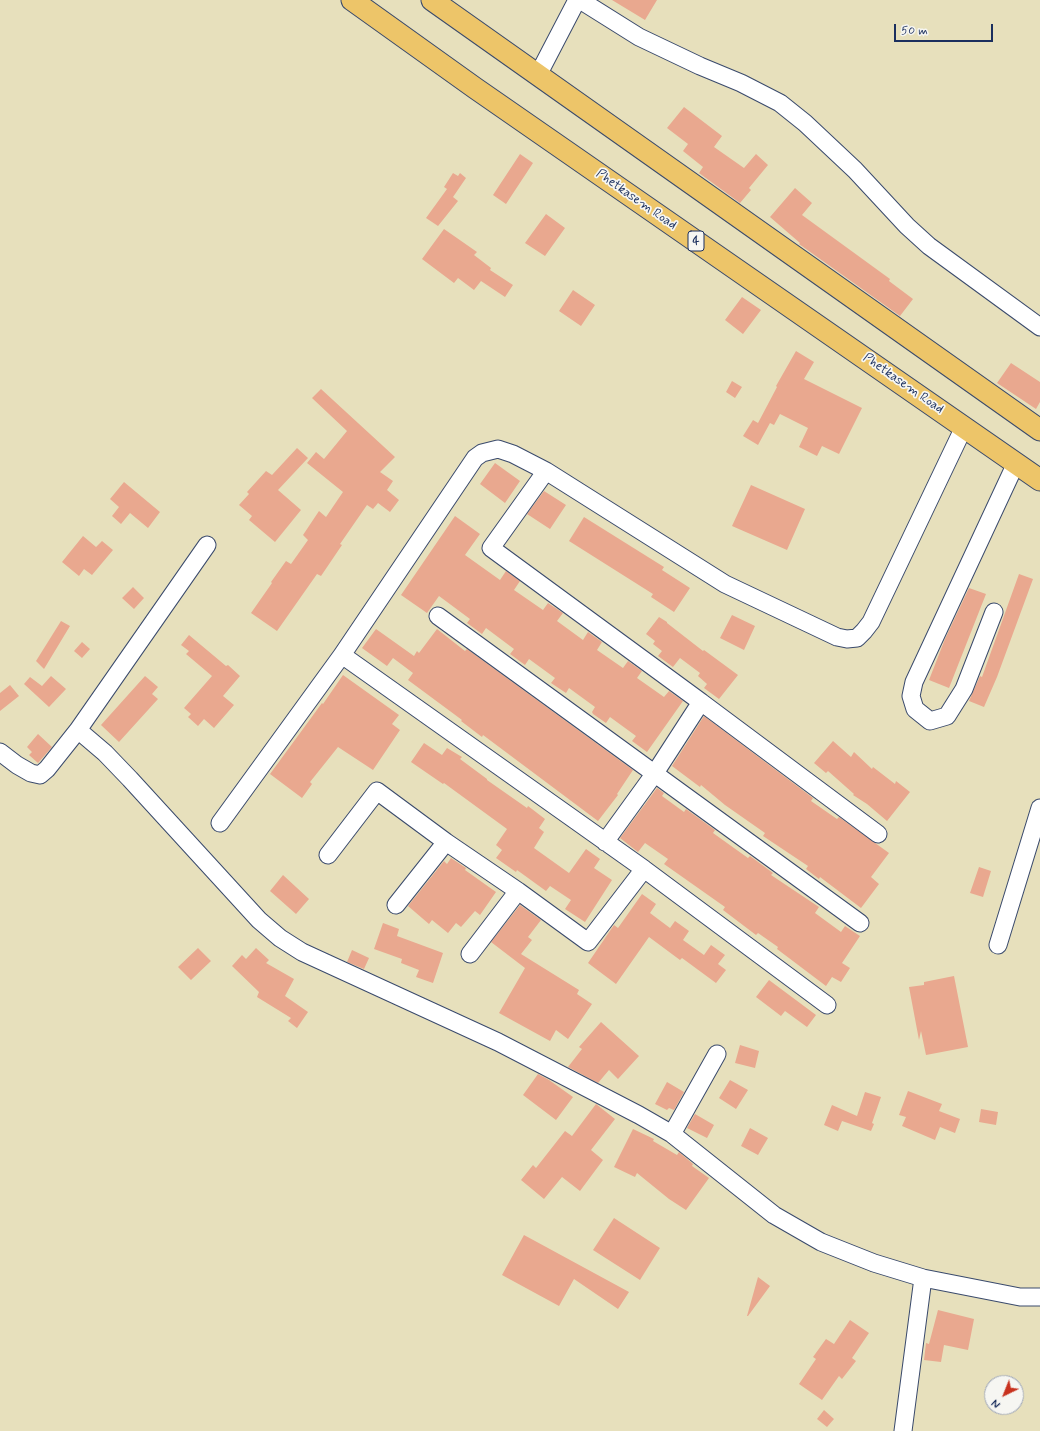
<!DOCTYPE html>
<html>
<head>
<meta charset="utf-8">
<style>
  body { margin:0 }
  #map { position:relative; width:1040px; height:1431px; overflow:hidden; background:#e7e0bc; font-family:Mynerve,sans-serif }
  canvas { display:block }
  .north { position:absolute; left:984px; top:1375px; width:40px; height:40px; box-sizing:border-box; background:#f6f6f2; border:1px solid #9ea6b7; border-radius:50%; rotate:223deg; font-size:11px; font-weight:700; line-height:16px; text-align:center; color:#1b2f5e }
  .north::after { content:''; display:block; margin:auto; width:14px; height:18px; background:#c8321e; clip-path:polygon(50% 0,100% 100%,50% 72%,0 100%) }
  .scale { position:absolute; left:894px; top:24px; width:99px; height:18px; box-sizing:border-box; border:2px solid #1b2f5e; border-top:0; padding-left:5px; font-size:12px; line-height:14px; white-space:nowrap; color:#1b2f5e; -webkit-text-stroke:3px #f6f6f2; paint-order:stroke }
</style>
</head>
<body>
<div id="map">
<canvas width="1040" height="1431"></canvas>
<div class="north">N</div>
<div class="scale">50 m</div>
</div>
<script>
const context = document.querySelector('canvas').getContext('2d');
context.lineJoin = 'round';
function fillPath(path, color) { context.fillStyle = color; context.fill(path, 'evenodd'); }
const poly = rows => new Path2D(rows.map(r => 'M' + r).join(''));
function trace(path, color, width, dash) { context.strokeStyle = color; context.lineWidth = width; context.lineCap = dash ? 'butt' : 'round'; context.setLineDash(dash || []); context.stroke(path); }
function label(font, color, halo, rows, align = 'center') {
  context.font = font + ' Mynerve,sans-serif'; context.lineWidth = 3.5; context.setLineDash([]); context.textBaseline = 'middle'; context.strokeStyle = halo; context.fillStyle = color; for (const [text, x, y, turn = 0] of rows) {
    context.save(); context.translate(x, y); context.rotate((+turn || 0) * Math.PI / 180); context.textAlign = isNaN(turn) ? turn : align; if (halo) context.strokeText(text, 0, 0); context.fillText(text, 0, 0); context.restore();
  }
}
fillPath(poly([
  [612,0,657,0,645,20],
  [684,107,722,136,714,147,744,168,756,154,768,165,749,188,751,190,740,203,699,173,703,167,683,151,688,144,667,128],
  [520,154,533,163,506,204,493,195],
  [453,173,458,176,460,173,466,178,453,197,458,201,438,226,426,218,447,189,444,187],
  [795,188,812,203,802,215,890,279,889,281,913,299,900,316,799,244,800,243,770,217],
  [546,214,565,228,545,256,525,243],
  [444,229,477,252,474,255,491,268,490,270,513,285,505,297,481,281,474,290,458,278,454,283,422,259],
  [573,290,595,305,581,326,559,311],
  [742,297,761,310,743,334,725,320],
  [796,351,814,362,804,379,862,408,839,454,822,446,817,456,799,447,808,428,780,414,774,425,770,423,758,445,743,436,753,420,758,423,777,387,776,386],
  [1011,363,1040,382,1040,402,1036,409,997,383],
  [732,381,742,387,735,398,726,392],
  [321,389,395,457,380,472,393,481,387,490,399,500,390,512,378,503,373,509,367,505,340,544,342,545,321,576,317,574,277,631,251,613,272,583,271,582,286,561,291,564,308,540,303,535,319,511,326,517,343,492,307,463,316,452,324,459,347,431,312,398],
  [297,448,308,458,278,490,301,510,275,542,249,520,252,516,239,505,249,494,247,492,266,471,272,475],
  [495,463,520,481,505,503,480,484],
  [124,482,160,512,148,528,130,513,121,524,112,516,119,507,110,499],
  [751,485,805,509,787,550,732,526],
  [544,491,566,505,550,529,527,514],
  [455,516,480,534,465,555,500,580,506,571,520,581,514,590,543,610,548,603,563,613,557,621,583,640,588,632,602,642,597,650,623,668,628,661,642,671,637,678,664,697,669,691,683,701,647,752,632,741,636,736,610,717,606,723,593,714,592,712,595,707,569,688,566,693,551,683,555,678,529,659,525,665,510,654,514,649,486,628,482,634,467,623,470,619,439,596,427,613,401,595],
  [584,517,664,567,662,570,690,588,674,612,651,597,653,594,569,541],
  [83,536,96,547,102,541,113,550,92,575,84,569,79,576,62,562],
  [1019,574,1033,579,997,677,984,707,969,701,980,676,982,677],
  [133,587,144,598,134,609,122,598],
  [969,588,986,594,949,688,929,680,945,639],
  [732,615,755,626,744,650,720,638],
  [659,617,667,622,667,623,703,651,704,650,738,675,719,699,704,688,707,684,698,676,700,673,680,658,673,667,658,656,662,651,653,644,655,641,646,634],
  [61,621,70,626,44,669,36,661],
  [376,629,414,656,417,651,419,653,437,629,465,651,467,649,633,770,617,794,618,795,598,821,483,735,482,737,461,721,462,720,408,680,413,673,393,658,387,666,362,648],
  [189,635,226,666,228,665,240,676,223,696,234,705,214,728,204,719,198,726,188,717,191,714,184,708,212,676,186,654,189,651,181,645],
  [82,642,90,649,82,658,74,651],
  [343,675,399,715,392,724,400,730,373,770,338,747,310,782,312,784,302,798,270,774,322,703,323,704],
  [51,676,66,689,49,707,24,684,30,677,42,686],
  [145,676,158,687,152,694,158,699,119,742,101,725],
  [10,685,19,696,0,711,0,693],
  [704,716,813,798,811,801,837,819,839,817,889,853,871,877,879,884,861,908,820,877,819,879,806,869,808,866,763,836,765,833,725,805,701,785,700,787,672,766],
  [38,734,52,747,38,763,29,755,32,752,27,747],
  [833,741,851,757,854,752,872,769,873,767,895,784,896,781,910,792,887,821,867,804,853,795,854,794,828,771,826,773,814,763],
  [424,743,442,755,447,748,462,757,460,759,487,779,487,780,527,808,528,806,545,819,539,828,544,832,534,848,569,873,586,849,600,859,594,868,612,880,585,922,565,909,571,900,550,886,546,891,517,870,516,872,496,858,502,850,496,845,507,829,444,783,443,784,411,762],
  [657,788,664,793,662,796,684,812,686,809,715,830,713,833,748,858,750,856,773,873,771,875,819,907,815,913,841,932,845,926,860,936,842,963,850,968,841,982,832,977,826,986,777,949,778,947,758,933,756,935,723,910,725,907,664,864,668,859,645,843,638,852,620,838],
  [451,858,466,868,465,870,496,892,480,915,475,911,461,927,456,923,448,933,432,920,429,924,408,906,444,861,447,864],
  [979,867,991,871,983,897,970,893],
  [283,875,309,899,296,914,270,891],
  [642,894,656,904,650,913,670,928,675,921,689,931,683,940,704,955,711,945,725,955,718,964,726,970,716,983,682,958,680,960,649,937,616,984,588,963,614,925,618,928],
  [520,905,541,920,528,937,532,940,521,954,579,990,577,994,592,1004,568,1039,556,1030,550,1041,499,1013,525,968,491,942],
  [383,923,399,929,397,936,443,953,433,983,416,977,419,970,401,963,402,959,374,949],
  [198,948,211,961,191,980,178,967],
  [256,948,269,960,266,963,294,979,285,996,308,1012,297,1028,288,1021,291,1018,257,997,259,992,232,966,242,955,246,959],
  [352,950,369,958,364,969,347,962],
  [954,976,968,1047,926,1055,921,1031,919,1040,909,987,924,985,924,982],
  [769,980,816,1015,807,1027,785,1011,781,1016,756,997],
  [601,1022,639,1056,618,1079,609,1070,598,1083,568,1067,582,1049,579,1047],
  [740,1045,759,1051,755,1068,735,1063],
  [538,1074,549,1080,573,1097,556,1120,523,1095],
  [730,1080,748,1090,736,1109,719,1098],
  [667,1082,684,1092,674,1110,669,1108,667,1110,655,1104],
  [908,1091,942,1104,939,1111,960,1119,955,1133,940,1127,935,1140,902,1126,906,1117,899,1115],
  [865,1092,881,1097,872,1123,874,1124,871,1131,842,1121,838,1131,824,1125,832,1105,857,1116],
  [596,1104,615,1119,591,1150,603,1160,580,1191,562,1177,544,1199,521,1180,533,1165,536,1168,565,1131,572,1136],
  [981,1109,998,1112,996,1125,979,1122],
  [695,1114,714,1125,707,1138,687,1128],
  [750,1128,768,1138,758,1155,741,1146],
  [633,1129,654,1139,653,1141,677,1155,679,1152,693,1164,692,1166,709,1178,686,1210,669,1199,637,1173,635,1177,614,1167],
  [614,1218,660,1248,640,1280,593,1250],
  [524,1235,629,1292,618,1309,574,1279,559,1306,502,1275],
  [758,1277,770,1286,748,1316,747,1316],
  [938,1310,974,1319,968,1350,944,1345,941,1362,924,1360,926,1343,929,1344],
  [850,1320,869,1333,852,1358,856,1361,842,1379,839,1376,822,1400,799,1384,816,1359,813,1357,826,1339,834,1344],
  [824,1410,834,1419,827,1427,817,1419]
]), '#e9a88f');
const minor = poly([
  [580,0,639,37,700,66,741,83,780,103,805,123,855,170,907,226,929,246,1040,327],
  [538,75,577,0],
  [546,471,491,548,701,702,655,773,605,842],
  [994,612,964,689,947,716,930,721,915,709,911,696,914,682,1016,463],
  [438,616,860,923],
  [342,655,644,869,827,1005],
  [701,702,878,834],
  [78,730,207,545],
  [0,752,17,765,31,773,40,775,47,769,78,730,105,753,130,779,259,920,280,938,302,952,498,1042,639,1115,672,1134,774,1215,821,1242,874,1263,923,1278,1020,1297,1040,1297],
  [220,823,342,655,475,458,482,453,498,449,513,454,546,471,725,584,837,637,847,639,857,638,864,631,871,622,964,427],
  [328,855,377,791,446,842,518,891,588,942,644,869],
  [396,905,446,842],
  [998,945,1040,808],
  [470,954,518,891],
  [672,1134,717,1054],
  [903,1431,923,1278]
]);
const major = poly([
  [352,0,475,88,1040,480],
  [432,0,1040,430]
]);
trace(minor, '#3a4a6c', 19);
trace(major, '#3a4a6c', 23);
trace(minor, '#fff', 17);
trace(major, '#edc569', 21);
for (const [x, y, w] of [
  [696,241,16]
]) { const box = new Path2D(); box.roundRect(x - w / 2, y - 10, w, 20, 3); context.fillStyle = '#f6f6f2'; context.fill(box); trace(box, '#1b2f5e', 1); }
label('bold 12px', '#1b2f5e', null, [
  ["4",696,241]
]);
label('13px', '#1b2f5e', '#f6f6f2', [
  ["Phetkasem Road",636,200,35],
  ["Phetkasem Road",903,384,35]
]);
</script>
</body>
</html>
